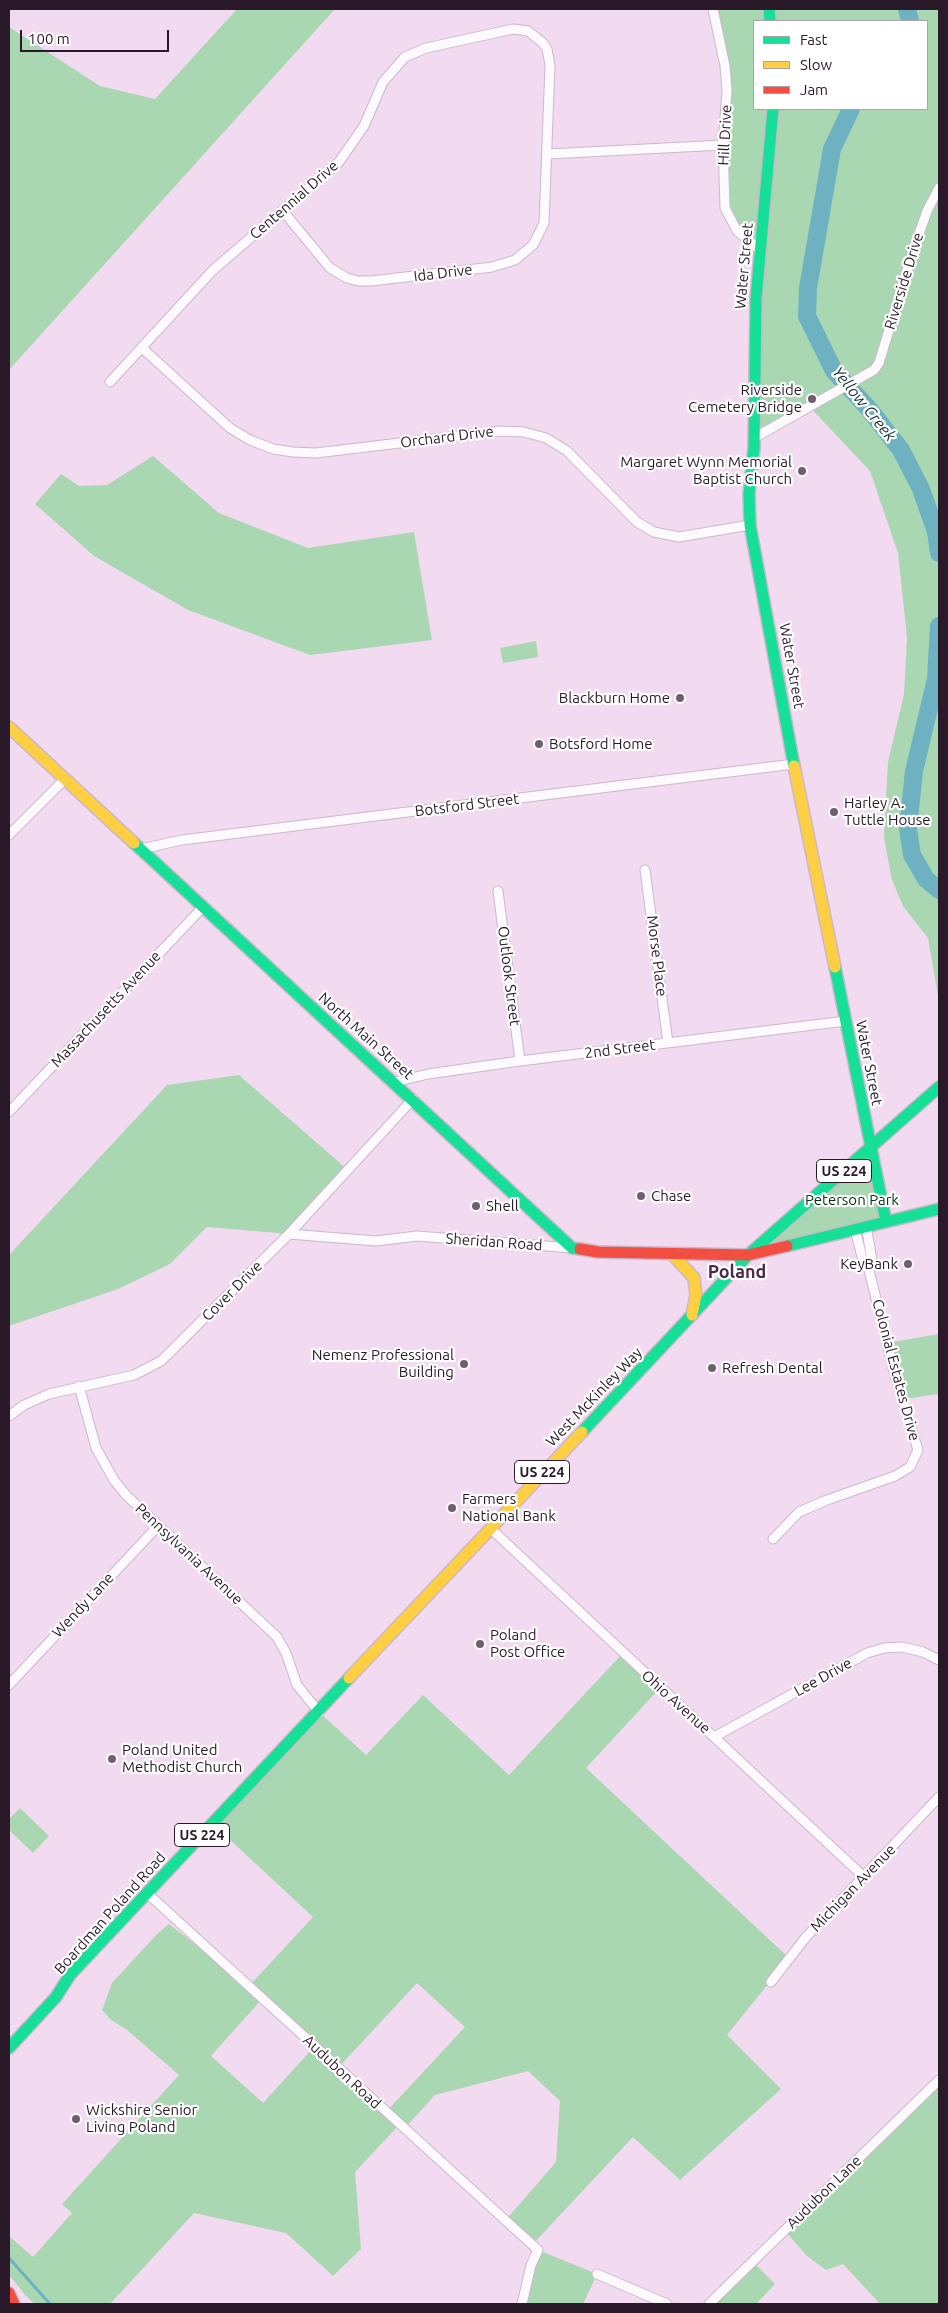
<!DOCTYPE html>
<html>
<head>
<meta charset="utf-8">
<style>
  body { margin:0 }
  #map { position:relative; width:948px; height:2313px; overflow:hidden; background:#f2dbf1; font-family:Ubuntu,sans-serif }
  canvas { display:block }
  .frame { position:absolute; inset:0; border:10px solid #2a1a29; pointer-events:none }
  .legend { position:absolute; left:753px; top:20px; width:175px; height:90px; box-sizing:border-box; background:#fff; border:1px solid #aaa3a9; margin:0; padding:6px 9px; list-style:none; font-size:15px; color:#2a1a29 }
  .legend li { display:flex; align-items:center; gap:10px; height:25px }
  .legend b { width:25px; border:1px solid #aaa3a9 }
  .scale { position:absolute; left:20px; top:30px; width:149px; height:22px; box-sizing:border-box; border:2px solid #2a1a29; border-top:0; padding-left:6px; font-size:15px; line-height:18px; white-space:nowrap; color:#2a1a29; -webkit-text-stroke:4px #fff; paint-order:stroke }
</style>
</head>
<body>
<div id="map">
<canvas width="948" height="2313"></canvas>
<div class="frame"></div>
<ul class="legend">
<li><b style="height:6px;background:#16e098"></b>Fast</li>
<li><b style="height:6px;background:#ffcf43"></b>Slow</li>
<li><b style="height:6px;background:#f24e42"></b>Jam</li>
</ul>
<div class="scale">100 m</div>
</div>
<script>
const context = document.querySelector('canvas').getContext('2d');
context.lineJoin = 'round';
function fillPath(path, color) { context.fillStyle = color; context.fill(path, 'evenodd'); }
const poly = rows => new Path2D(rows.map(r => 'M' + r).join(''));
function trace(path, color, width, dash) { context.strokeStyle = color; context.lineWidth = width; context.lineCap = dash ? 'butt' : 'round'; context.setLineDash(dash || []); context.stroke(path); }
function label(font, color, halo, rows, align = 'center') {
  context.font = font + ' Ubuntu,sans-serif'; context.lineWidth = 4.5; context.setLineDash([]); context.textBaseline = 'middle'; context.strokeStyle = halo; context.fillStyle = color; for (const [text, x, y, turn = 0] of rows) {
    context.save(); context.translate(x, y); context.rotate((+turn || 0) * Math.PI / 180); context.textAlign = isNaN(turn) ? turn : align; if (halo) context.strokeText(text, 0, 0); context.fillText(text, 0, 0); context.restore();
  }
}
fillPath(poly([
  [237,9,335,9,9,370,9,27,100,86,155,99],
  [713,9,939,9,939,1002,928,938,903,906,892,880,884,838,888,762,904,694,907,637,898,553,870,471,808,405,754,438,759,249,727,215,727,102],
  [754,21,927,21,927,109,754,109],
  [153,456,219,513,308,548,414,532,432,640,310,655,188,610,94,556,35,504,61,474,79,486,107,485],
  [536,641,538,657,503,663,500,648],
  [239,1075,348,1170,289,1234,207,1227,170,1264,118,1289,9,1326,9,1255,167,1085],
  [871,1147,886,1222,748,1255],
  [939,1334,939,1394,903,1399,887,1343],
  [623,1653,660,1688,586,1768,789,1958,727,2035,781,2089,680,2180,633,2137,532,2245,505,2221,556,2162,560,2101,528,2071,435,2095,404,2129,399,2125,355,2172,361,2249,333,2276,286,2233,194,2213,110,2304,35,2304,26,2296,9,2275,9,2236,33,2257,72,2213,62,2204,179,2075,127,2030,110,2019,102,2010,112,1983,157,1934,169,1924,249,1986,313,1917,213,1824,319,1712,366,1755,423,1695,509,1775],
  [417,1983,465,2027,386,2112,338,2068],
  [262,1999,314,2047,263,2103,211,2056],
  [20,1808,49,1836,33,1853,9,1830,9,1819],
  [939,2080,939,2304,880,2304,843,2264,826,2270,807,2256,785,2231],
  [538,2250,597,2274,583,2304,522,2304],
  [753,2262,775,2284,756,2304,709,2304]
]), '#a9d7b2');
trace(poly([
  [9,2258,50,2304]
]), '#6eb2c2', 3);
trace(poly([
  [907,9,910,21],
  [851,109,832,149,808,288,807,316,834,371,869,409,901,450,921,489,936,532,939,553],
  [939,626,936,679,914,771,908,829,912,855,926,879,939,890]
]), '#6eb2c2', 18);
const street = poly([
  [713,9,725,66,727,90,723,145,725,208,737,231,759,249],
  [548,154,723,145],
  [142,348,230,428,250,440,273,449,293,452,316,453,500,431,524,432,546,438,567,451,637,522,654,532,679,537,750,525],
  [110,382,213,270,339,162,364,126,383,82,405,57,426,48,513,29,528,31,543,43,547,49,550,65,544,223,533,245,515,260,492,267,371,281,358,281,347,278,330,268,283,211],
  [754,438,874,370,879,363,913,251,927,211,939,188],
  [9,835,65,779],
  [141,849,182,840,794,764],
  [645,870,668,1043],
  [498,891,520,1061],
  [395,1082,428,1074,520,1061,846,1021],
  [9,1112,203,907],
  [866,1226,872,1260,868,1266],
  [289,1234,376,1241,417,1236,572,1248],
  [79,1386,96,1448,114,1480,126,1495,277,1637,286,1653,297,1685,319,1712],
  [9,1416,24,1405,49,1394,134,1375,161,1361,289,1234,413,1099],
  [490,1528,863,1876],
  [773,1539,799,1512,827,1500,895,1476,910,1467,918,1450,894,1372,868,1266,863,1261,855,1229],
  [9,1685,158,1526],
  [714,1737,867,1653,884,1648,902,1647,923,1652,939,1660],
  [147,1893,538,2250,531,2265,522,2304],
  [771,1982,806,1937,939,1797],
  [597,2274,667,2304],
  [709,2304,939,2080]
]);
const fast = poly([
  [769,9,770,21],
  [773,109,756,299,754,448,749,494,750,525,794,766],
  [134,843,572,1248,580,1249],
  [835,967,886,1222],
  [787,1246,939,1209],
  [582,1432,748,1255,939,1087],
  [9,2045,12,2044],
  [9,2048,56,1997,70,1975,349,1678]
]);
const slow = poly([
  [9,727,134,843],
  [794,766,835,967],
  [672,1254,694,1278,696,1295,692,1315],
  [349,1678,582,1432]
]);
const jam = poly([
  [580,1249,598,1252,748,1255,787,1246],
  [9,2293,14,2304]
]);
trace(street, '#cbb8ca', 11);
trace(fast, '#cbb8ca', 14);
trace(slow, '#cbb8ca', 14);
trace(jam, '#cbb8ca', 14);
trace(street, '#fdfafd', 9);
trace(fast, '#16e098', 11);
trace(slow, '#ffcf43', 11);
trace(jam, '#f24e42', 11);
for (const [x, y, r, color] of [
  [812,399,5,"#705e6f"],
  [802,471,5,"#705e6f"],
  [680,698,5,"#705e6f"],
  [539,744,5,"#705e6f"],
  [834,812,5,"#705e6f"],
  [641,1196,5,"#705e6f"],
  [476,1206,5,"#705e6f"],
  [908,1264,5,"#705e6f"],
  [464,1364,5,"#705e6f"],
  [712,1368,5,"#705e6f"],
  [452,1508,5,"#705e6f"],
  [480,1644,5,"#705e6f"],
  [112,1759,5,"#705e6f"],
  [76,2119,5,"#705e6f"]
]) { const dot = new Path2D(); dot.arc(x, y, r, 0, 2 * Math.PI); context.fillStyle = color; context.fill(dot); trace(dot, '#fff', 2); }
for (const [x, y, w] of [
  [844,1171,55],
  [542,1472,55],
  [202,1835,55]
]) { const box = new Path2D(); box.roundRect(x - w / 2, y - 11.5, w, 23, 4); context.fillStyle = '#fff'; context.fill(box); trace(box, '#2a1a29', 1); }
label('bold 14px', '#2a1a29', null, [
  ["US 224",844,1171],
  ["US 224",542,1472],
  ["US 224",202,1835]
]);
label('15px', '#2a1a29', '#fff', [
  ["Hill Drive",725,135,-87],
  ["Centennial Drive",294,200,-41],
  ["Water Street",744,266,-85],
  ["Ida Drive",443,273,-7],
  ["Riverside Drive",904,281,-73],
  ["Orchard Drive",447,437,-7],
  ["Water Street",792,666,80],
  ["Botsford Street",467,805,-7],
  ["Morse Place",657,956,83],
  ["Outlook Street",509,976,83],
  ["Massachusetts Avenue",106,1009,-47],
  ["North Main Street",366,1036,42],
  ["2nd Street",620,1049,-7],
  ["Water Street",869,1063,79],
  ["Sheridan Road",494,1242,4],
  ["Cover Drive",232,1291,-45],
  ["Colonial Estates Drive",896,1370,75],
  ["West McKinley Way",594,1397,-46],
  ["Pennsylvania Avenue",189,1554,43],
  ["Wendy Lane",83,1605,-47],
  ["Lee Drive",823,1677,-29],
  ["Ohio Avenue",676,1702,42],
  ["Michigan Avenue",853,1888,-46],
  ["Boardman Poland Road",110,1913,-48],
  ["Audubon Road",342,2072,43],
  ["Audubon Lane",824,2192,-44]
]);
label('15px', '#2a1a29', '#fff', [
  ["Riverside",802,390,"right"],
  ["Cemetery Bridge",802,407,"right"],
  ["Margaret Wynn Memorial",792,462,"right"],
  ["Baptist Church",792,479,"right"],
  ["Blackburn Home",670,698,"right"],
  ["Botsford Home",549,744],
  ["Harley A.",844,803],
  ["Tuttle House",844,820],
  ["Chase",651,1196],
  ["Shell",486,1206],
  ["KeyBank",898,1264,"right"],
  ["Nemenz Professional",454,1355,"right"],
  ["Building",454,1372,"right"],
  ["Refresh Dental",722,1368],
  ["Farmers",462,1499],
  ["National Bank",462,1516],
  ["Poland",490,1635],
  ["Post Office",490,1652],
  ["Poland United",122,1750],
  ["Methodist Church",122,1767],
  ["Wickshire Senior",86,2110],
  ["Living Poland",86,2127]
], 'left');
label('15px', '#053311', '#fff', [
  ["Peterson Park",852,1200]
]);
label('italic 16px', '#0f2f33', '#fff', [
  ["Yellow Creek",864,404,51]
]);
label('bold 18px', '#4d2b4c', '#fff', [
  ["Poland",737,1272]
]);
</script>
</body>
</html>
